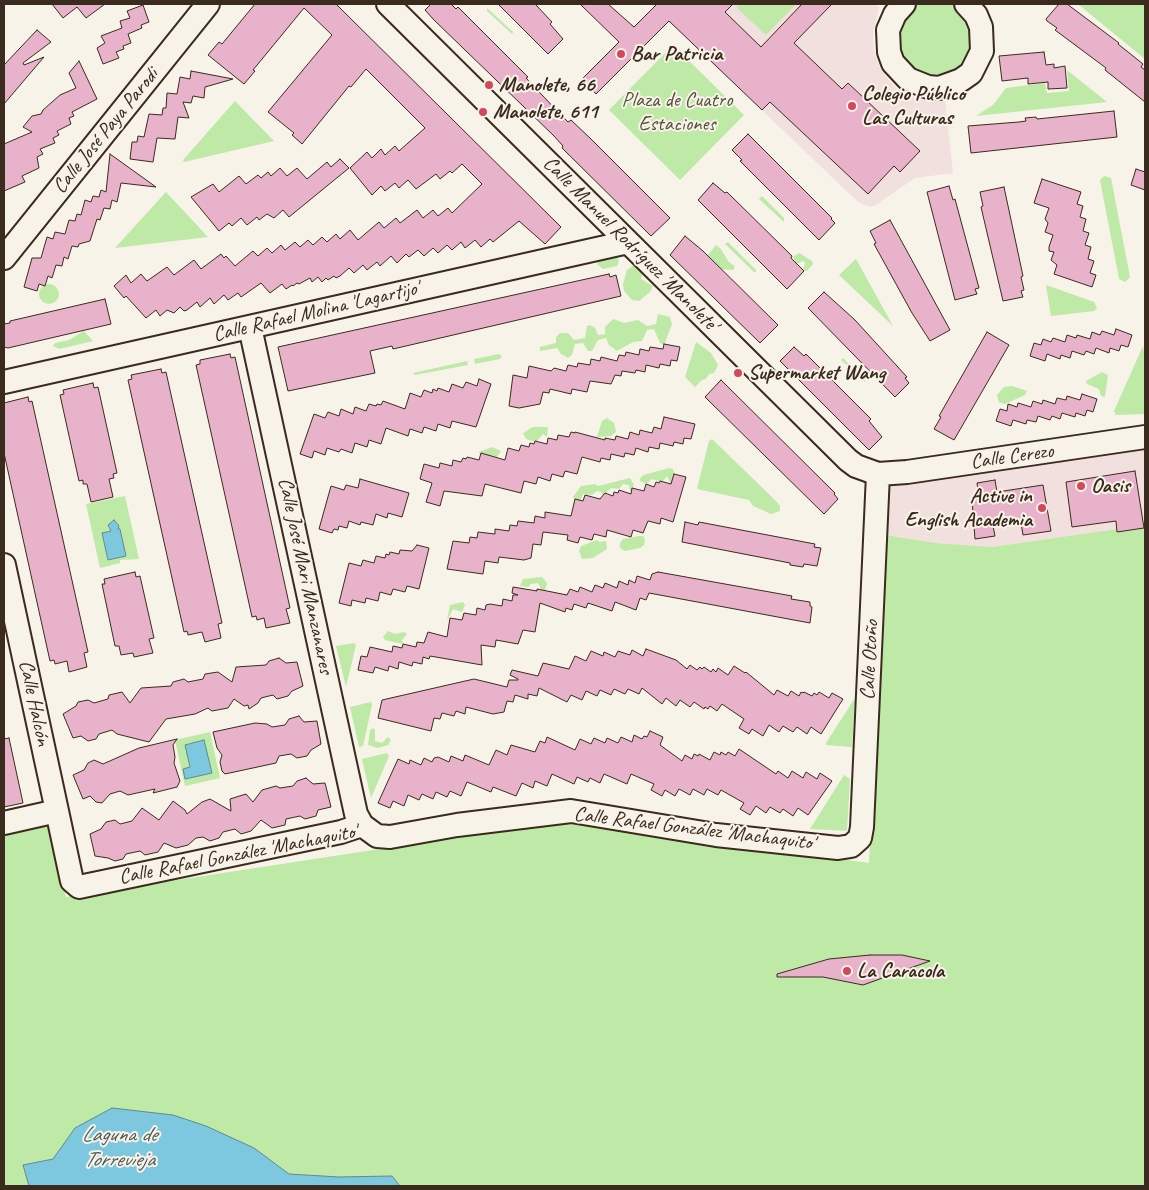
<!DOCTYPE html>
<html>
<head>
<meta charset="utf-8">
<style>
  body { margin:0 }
  #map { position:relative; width:1149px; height:1190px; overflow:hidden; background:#f7f3e8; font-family:Caveat,sans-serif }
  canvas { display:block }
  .frame { position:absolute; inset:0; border:5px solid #3b2a1e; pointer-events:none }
</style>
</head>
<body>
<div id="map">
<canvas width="1149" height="1190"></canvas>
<div class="frame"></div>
</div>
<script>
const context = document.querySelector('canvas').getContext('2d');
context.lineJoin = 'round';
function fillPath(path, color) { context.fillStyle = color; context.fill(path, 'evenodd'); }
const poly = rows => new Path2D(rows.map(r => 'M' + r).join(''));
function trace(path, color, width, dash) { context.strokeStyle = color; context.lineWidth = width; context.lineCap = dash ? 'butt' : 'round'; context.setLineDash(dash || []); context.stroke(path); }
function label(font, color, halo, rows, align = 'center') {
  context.font = font + ' Caveat,sans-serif'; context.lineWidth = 4; context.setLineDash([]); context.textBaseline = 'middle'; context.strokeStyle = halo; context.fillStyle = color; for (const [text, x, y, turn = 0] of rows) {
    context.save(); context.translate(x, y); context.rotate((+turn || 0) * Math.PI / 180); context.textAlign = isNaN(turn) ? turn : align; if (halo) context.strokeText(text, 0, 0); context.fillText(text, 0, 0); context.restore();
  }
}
fillPath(poly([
  [651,4,875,4,879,7,873,35,874,50,878,64,886,77,896,88,909,96,923,100,945,100,953,173,915,178,874,206,868,206,858,202],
  [1145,446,1145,525,992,547,936,543,885,535,890,485]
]), '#f2e0df');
fillPath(poly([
  '896 40a39 39 0 1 1 78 0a39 39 0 1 1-78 0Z',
  [740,4,796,4,766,35,736,7],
  [1098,4,1145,4,1145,59,1079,5],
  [487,8,513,32,512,34,487,11],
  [673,45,744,115,680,180,609,110],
  [1067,70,1107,102,976,116,993,105,1006,88,1045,83,1047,93,1069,91],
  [235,101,274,141,184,162,183,160],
  [1104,176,1111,178,1130,277,1125,282,1119,279,1100,180],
  [166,192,208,237,115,248],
  [762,196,784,218,784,222,759,199],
  [728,242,756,270,756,272,754,272,725,244],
  [716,245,721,249,728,261,735,267,733,270,719,269,709,258,708,255],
  [799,253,812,261,813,264,807,271,803,270,805,263,803,261,796,264,793,257],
  [611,256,617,257,619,261,617,266,603,269,597,264,599,260],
  [856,259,893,326,839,275],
  [634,265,641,266,643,271,641,279,653,286,650,292,639,301,632,300,624,291,623,284,627,270],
  '39 294a10 10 0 1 1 20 0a10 10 0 1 1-20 0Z',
  [1046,285,1094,302,1097,308,1094,311,1051,316],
  [658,314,670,317,672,324,664,345,660,343,654,329,647,330,642,341,633,342,617,351,609,345,606,338,598,340,592,351,588,351,583,343,575,344,572,355,568,358,561,354,557,348,540,351,540,347,556,343,556,337,560,333,568,333,574,340,585,338,587,326,590,325,595,328,598,335,605,334,605,327,613,319,624,323,638,320,647,326,656,324],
  [84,331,93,341,59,349,53,346,55,343,69,340],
  [696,342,711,353,718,365,714,373,709,374,706,379,702,380,695,387,685,377],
  [1143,346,1145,359,1145,414,1116,415,1114,411],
  [499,354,502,356,500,359,475,364,474,359],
  [843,358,865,380,865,382,841,360],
  [467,361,468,365,415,375,413,373],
  [1102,372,1108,375,1105,397,1101,396,1099,389,1087,384,1086,381],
  [1012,386,1027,391,1025,395,1005,404,999,402,997,395,1004,387],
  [607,418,614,423,616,432,611,436,597,437,602,421],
  [533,427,548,427,547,437,543,434,536,442,526,439,523,433],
  [712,439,776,501,780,506,780,511,771,514,753,506,749,500,697,489,709,441],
  [492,447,501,451,497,457,480,454,479,452],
  [669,468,673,469,674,474,671,485,667,476,662,482,652,479,646,484,639,480,643,475],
  [630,478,634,485,630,492,629,485,623,484,619,489,611,488,603,496,601,492,597,491,592,495,583,494,580,501,575,501,573,497,581,486,595,484,598,486],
  [125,496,139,559,120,560,120,563,100,568,86,504],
  [1145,525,1145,1186,4,1186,4,834,47,824,66,897,569,820,869,863,885,535,936,543,992,547],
  [639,536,643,536,645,539,644,545,640,548,625,551,620,548,620,543,623,539],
  [597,540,600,542,606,541,607,549,593,558,582,559,579,551,581,546],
  [542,577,547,583,545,592,542,591,538,583,531,584,528,587,520,586,523,579],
  [463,602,465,605,462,612,453,609,447,621,450,605],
  [388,631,395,634,404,632,407,634,402,640,403,644,385,640,383,637],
  [354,643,356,645,346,687,336,646],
  [855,698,852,747,826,745,826,743],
  [371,702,372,705,363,746,359,747,350,707],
  [373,728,375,730,375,741,382,743,388,737,391,740,388,745,378,748,368,745,370,730],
  [210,732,220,778,185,786,175,740],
  [387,753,389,756,371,798,362,759],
  [844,775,850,779,847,831,810,829]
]), '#bee9a6');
const water = poly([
  [114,520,119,526,118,529,120,529,126,556,108,560,102,533,111,531,108,525,114,520],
  [204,740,212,773,185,779,183,769,190,767,185,745,204,740],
  [112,1108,173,1115,206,1126,254,1148,289,1174,339,1177,392,1176,400,1186,29,1186,23,1165,53,1159,75,1128,112,1108]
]);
fillPath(water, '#7dc8de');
trace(water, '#638991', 1);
const building = poly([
  [52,4,105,4,86,18,77,7,63,18,52,4],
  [255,4,336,4,561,227,545,244,519,221,493,242,490,239,481,247,475,240,465,248,461,242,452,250,447,245,438,253,433,248,424,256,418,250,409,257,406,254,397,263,391,256,380,266,377,262,367,270,363,265,354,273,349,268,340,276,336,278,334,276,328,280,326,278,322,282,318,277,312,282,310,278,299,284,297,283,293,286,292,285,286,289,282,284,270,293,261,283,241,297,238,293,228,300,224,295,214,304,210,298,200,307,197,302,187,310,184,311,180,307,174,313,167,310,160,316,156,310,146,318,126,296,124,298,114,286,126,275,131,283,141,274,147,281,167,267,174,275,194,260,201,269,221,254,224,258,226,256,235,266,253,251,258,256,267,248,272,253,281,245,285,250,295,242,300,247,308,240,313,245,322,237,327,242,336,234,340,239,350,230,358,240,379,222,384,228,396,218,400,223,417,210,423,218,433,210,438,216,448,208,452,213,482,184,462,164,452,173,450,171,440,179,436,174,416,189,408,180,399,188,395,183,385,191,381,186,372,195,350,168,367,152,372,158,381,149,385,155,395,146,399,151,425,128,366,69,351,87,349,86,302,144,292,135,294,133,268,112,332,35,304,8,253,70,255,71,244,84,208,55,219,42,222,44,255,4],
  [431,4,451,4,456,9,458,7,528,77,526,78,542,95,568,122,571,120,592,140,670,218,651,236,562,148,563,146,554,136,434,20,425,10,431,4],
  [498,4,535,4,552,22,550,24,563,39,548,54,498,4],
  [580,4,608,4,634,27,657,4,733,4,725,12,761,47,802,4,832,4,794,43,842,89,848,83,920,151,900,172,894,166,868,194,770,102,762,110,669,21,596,94,582,79,619,42,580,4],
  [1059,4,1067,4,1119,43,1118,44,1143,64,1141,67,1145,70,1145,102,1105,70,1106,68,1055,30,1057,28,1047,21,1046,19,1059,4],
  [143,5,149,22,141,25,142,28,128,34,131,43,123,46,124,49,116,52,119,58,103,64,97,48,105,43,101,36,122,28,120,21,130,18,127,11,143,5],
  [37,30,51,42,23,63,24,65,44,57,4,104,4,65,37,30],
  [1044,52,1046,65,1054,64,1054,68,1065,66,1067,88,1048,89,1048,82,1028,84,1028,78,1002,81,999,56,1044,52],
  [79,61,97,99,72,112,74,116,69,118,71,124,57,131,59,135,53,138,55,143,40,149,43,154,37,157,39,168,22,176,25,182,4,191,4,144,32,132,23,127,32,116,41,114,43,110,60,95,76,88,69,73,79,61],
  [191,71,233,79,205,87,204,98,193,96,191,103,183,102,189,118,178,117,175,139,157,138,153,162,130,159,132,142,137,142,138,136,144,137,149,114,162,115,163,108,166,108,167,93,177,94,180,77,190,79,191,71],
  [1114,111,1117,137,971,153,968,126,1019,122,1026,121,1025,118,1036,117,1037,119,1114,111],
  [748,134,832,218,831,219,835,223,819,240,740,161,742,160,732,150,748,134],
  [110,154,156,187,121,183,117,202,112,200,110,209,104,208,100,220,97,219,90,241,79,244,78,247,72,246,68,259,64,257,62,266,56,265,52,278,48,276,45,286,39,284,37,291,24,287,32,258,41,258,47,237,53,239,55,232,65,234,69,220,75,221,77,214,81,215,85,200,91,202,93,196,99,197,101,190,106,192,110,154],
  [340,159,349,168,289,217,283,210,274,218,267,214,259,220,257,217,247,225,241,218,232,226,229,223,219,231,191,197,213,184,219,192,239,176,246,184,258,175,261,178,268,172,271,176,280,168,287,176,297,168,307,179,327,162,331,167,340,159],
  [1136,169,1145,172,1145,190,1131,185,1136,169],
  [1042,179,1081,192,1077,204,1083,206,1080,217,1086,219,1083,231,1089,233,1085,245,1091,247,1088,259,1094,261,1090,273,1096,275,1092,287,1054,274,1057,265,1051,260,1054,252,1049,251,1049,247,1053,235,1045,232,1048,223,1045,219,1049,208,1034,203,1042,179],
  [713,183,725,193,727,192,792,256,791,258,804,271,787,289,698,200,713,183],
  [949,186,953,200,955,199,979,288,975,289,977,294,955,300,927,192,949,186],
  [1004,187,1023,276,1021,277,1024,290,1021,291,1023,297,1003,301,981,207,983,206,980,192,1004,187],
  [890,220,950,330,930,341,912,313,874,244,876,243,870,231,890,220],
  [685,236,703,251,778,325,760,343,670,255,685,236],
  [609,274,610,277,616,275,621,296,393,349,392,346,370,351,375,373,288,391,278,347,609,274],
  [824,292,855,320,907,377,905,378,909,383,895,397,808,308,824,292],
  [105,299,111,324,8,348,4,347,4,324,10,323,10,321,105,299],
  [1116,329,1132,335,1128,347,1121,345,1119,351,1110,348,1109,353,1096,348,1094,354,1086,351,1084,355,1072,351,1070,358,1061,355,1060,359,1047,354,1045,361,1030,356,1034,343,1041,345,1043,339,1051,342,1053,338,1065,342,1067,335,1076,338,1077,335,1090,339,1092,332,1100,335,1102,331,1114,335,1116,329],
  [987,332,1009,345,954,440,934,429,941,417,939,416,987,332],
  [664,344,680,347,677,361,671,360,670,366,660,364,659,368,646,365,645,372,636,370,635,373,622,371,621,376,615,375,611,384,590,381,587,392,572,389,571,394,550,389,549,393,543,392,540,404,519,408,509,406,513,375,527,378,529,366,551,371,554,368,566,371,568,365,577,367,578,363,590,365,591,359,600,361,601,357,617,361,619,355,625,356,626,352,639,355,640,349,649,351,650,347,663,349,664,344],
  [794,347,804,356,806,354,871,419,869,421,882,437,869,450,780,361,794,347],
  [230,354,231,358,235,357,290,608,286,609,290,623,266,628,264,618,257,620,256,616,252,617,196,365,200,364,200,360,230,354],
  [161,369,162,373,166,372,222,623,218,624,221,638,205,642,202,632,188,635,187,631,184,632,128,380,132,379,131,375,161,369],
  [479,379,491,384,476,427,452,421,450,428,438,424,436,431,424,427,422,433,410,429,408,436,386,428,381,444,369,440,367,447,355,443,352,453,341,449,339,452,327,448,325,455,314,451,312,458,300,454,314,414,325,418,328,412,339,416,341,409,353,414,355,407,366,411,369,404,376,406,377,404,381,405,383,401,405,409,410,393,421,397,424,390,432,393,433,389,437,391,438,388,449,392,452,384,463,388,466,382,477,386,479,379],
  [721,380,835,493,834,494,838,499,824,514,705,397,721,380],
  [93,383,94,388,98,387,117,473,113,474,114,478,109,479,113,497,91,502,87,484,83,484,83,480,79,481,60,395,64,394,63,390,93,383],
  [1082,394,1097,399,1093,412,1087,410,1085,416,1076,413,1075,417,1062,413,1060,419,1052,416,1050,420,1038,416,1036,422,1027,420,1026,424,1013,420,1011,426,996,421,1000,409,1007,411,1008,404,1017,407,1018,403,1031,407,1033,401,1042,404,1043,400,1055,404,1057,398,1066,400,1067,396,1080,400,1082,394],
  [28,397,29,402,32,401,88,652,84,653,87,667,69,672,67,661,55,664,54,660,50,661,4,453,4,403,28,397],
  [664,417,695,424,691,439,684,438,683,444,674,442,673,446,660,443,659,449,649,447,648,452,636,448,634,455,625,453,624,457,611,454,610,460,601,458,600,462,582,457,577,474,565,471,563,477,552,474,550,481,538,477,536,484,524,481,521,493,485,484,482,496,444,491,440,506,426,502,432,483,420,479,424,464,439,468,440,463,452,466,453,460,461,462,463,458,466,459,467,457,479,460,481,453,505,460,508,448,519,451,521,445,529,447,530,443,534,444,535,441,547,444,548,438,557,440,558,435,569,437,571,432,575,433,575,432,605,440,605,438,615,440,616,436,628,439,630,432,639,435,640,430,652,433,654,427,661,429,664,417],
  [1135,471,1144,528,1117,532,1116,521,1072,527,1066,482,1135,471],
  [674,474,686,477,673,522,661,518,660,524,648,521,643,533,633,530,631,537,607,530,606,537,594,534,592,540,580,537,578,543,567,540,568,535,543,532,541,545,533,544,531,558,524,560,499,557,498,563,485,561,483,574,447,569,453,541,469,543,470,537,477,538,478,532,495,534,495,529,509,531,510,525,517,526,518,521,534,523,535,516,545,518,545,512,571,516,575,499,583,501,585,495,600,499,605,493,613,496,614,492,618,493,619,490,631,494,632,488,644,491,646,484,654,487,656,482,659,483,660,481,671,484,674,474],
  [360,479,409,493,402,517,388,513,387,518,376,514,373,525,361,522,360,525,349,521,347,528,339,526,338,530,334,529,332,533,319,529,331,486,344,490,346,485,358,488,360,479],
  [995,480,997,492,1043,485,1051,531,1023,535,1021,523,993,526,995,536,975,539,972,499,979,498,977,483,995,480],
  [685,522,698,525,699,522,815,544,814,547,821,548,817,566,804,564,803,567,790,565,790,563,682,542,685,522],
  [417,545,429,548,419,589,407,586,405,592,393,589,391,595,380,592,378,601,366,598,365,603,352,600,351,606,339,603,349,563,361,566,363,560,374,563,376,556,385,558,386,554,389,555,390,552,399,554,400,550,412,551,417,545],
  [135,572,136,577,140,576,154,638,149,639,153,653,134,657,133,653,121,655,119,646,115,646,102,584,105,584,104,579,135,572],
  [658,572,792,596,791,599,810,602,810,606,812,607,810,623,649,593,646,600,640,598,636,610,615,602,612,611,588,603,586,608,574,604,572,610,566,608,565,612,540,603,535,632,523,630,518,644,496,640,495,647,481,645,482,665,430,656,429,659,423,657,422,664,413,662,412,666,399,662,398,669,389,666,388,671,375,667,373,673,358,670,361,656,367,657,370,647,392,652,393,646,402,648,403,644,416,647,417,642,424,643,428,632,447,637,450,618,462,620,464,613,476,615,477,608,485,610,486,605,490,604,502,606,503,599,512,601,513,595,518,595,512,593,513,587,537,591,537,589,567,595,570,589,578,592,580,587,592,592,595,585,603,588,605,583,617,588,619,581,628,585,629,580,635,583,637,576,650,580,652,574,658,572],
  [646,649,676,660,687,669,690,665,697,670,700,667,702,669,704,667,711,672,713,669,716,672,718,668,728,675,734,666,745,673,746,672,774,695,777,690,788,696,791,691,799,696,801,692,803,693,804,692,812,696,814,693,817,695,819,692,829,698,832,693,843,699,821,734,811,727,807,734,797,727,793,732,783,726,779,732,769,725,763,736,752,729,749,734,739,728,744,719,722,704,717,711,710,706,708,709,705,707,704,709,694,702,690,707,680,700,676,706,666,698,662,704,642,688,639,694,628,689,625,694,614,689,611,695,600,690,597,696,586,691,582,700,571,695,567,702,539,688,537,696,528,694,528,699,515,695,513,702,507,701,504,712,493,714,466,707,465,714,456,711,454,716,442,713,440,719,434,718,431,731,378,718,382,700,474,679,507,687,509,680,518,680,518,679,510,675,512,670,538,676,543,663,569,669,575,656,586,661,591,651,603,656,604,652,615,657,618,651,630,655,632,650,643,656,646,649],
  [279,658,286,663,297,662,303,686,292,691,288,696,277,699,273,695,261,698,258,703,249,709,248,705,244,706,234,699,228,708,212,711,208,708,195,714,166,719,149,742,117,734,112,730,99,734,96,739,88,741,81,736,73,738,63,714,76,706,78,702,88,700,94,703,108,699,109,695,122,692,130,703,141,688,171,686,173,682,184,679,188,682,203,679,205,674,218,672,232,682,236,667,266,665,269,661,279,658],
  [299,716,304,722,317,721,321,744,311,750,307,756,297,758,291,754,279,756,276,763,225,774,222,771,220,762,222,755,217,748,213,732,255,723,267,724,272,727,285,725,289,719,299,716],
  [650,731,663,737,660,745,682,761,685,755,692,759,694,754,698,756,699,754,710,760,714,752,720,755,721,752,726,755,728,752,735,756,739,749,776,774,778,771,788,778,792,771,803,778,806,772,817,779,820,773,832,781,808,815,798,808,793,816,783,809,780,813,770,807,766,813,756,806,750,815,740,809,744,803,721,790,718,795,707,789,704,795,693,789,690,795,679,789,675,796,665,790,662,796,651,790,654,784,631,774,627,784,604,774,600,783,590,778,588,782,577,777,574,784,552,774,547,786,535,781,533,788,522,783,516,796,493,787,491,792,467,782,461,796,450,791,447,797,436,792,433,799,422,794,419,800,408,795,404,806,393,801,390,808,378,803,398,759,409,764,410,760,421,765,424,758,432,762,434,758,438,757,449,762,451,756,463,761,465,755,489,765,496,750,507,755,511,745,535,752,540,741,545,743,547,737,575,750,580,739,591,744,594,738,605,743,607,738,618,743,621,737,632,742,634,735,642,739,644,736,647,737,650,731],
  [9,738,23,803,4,807,4,739,9,738],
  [177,739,173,745,175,757,174,763,180,781,177,787,153,793,155,789,128,795,120,791,110,794,102,803,96,802,90,796,83,799,73,775,84,770,88,763,94,760,103,764,139,748,177,739],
  [306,778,313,784,325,783,331,807,318,810,316,816,305,819,300,816,286,819,285,825,272,828,261,820,251,831,241,834,235,829,223,832,219,838,210,841,203,837,196,838,188,845,176,848,164,843,158,852,145,855,140,851,126,854,123,859,115,861,108,858,95,856,90,834,101,829,106,822,115,820,120,824,132,821,142,808,159,820,173,801,185,810,187,814,202,802,210,799,231,811,230,799,246,794,253,802,262,790,276,786,280,788,293,786,297,781,306,778],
  [870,955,902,955,930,961,863,985,823,977,777,977,777,974,829,959,870,955]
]);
fillPath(building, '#e8b2ca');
trace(building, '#3b2a1e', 1);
const minor = poly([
  [388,4,848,460,856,466,878,474,907,472,1145,437],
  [904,4,895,14,888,30,889,52,893,63,908,79,928,87,939,88,961,80,971,73,982,51,981,27,976,15,966,4],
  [4,258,208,4],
  [250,327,356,814,362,825],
  [4,382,628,242],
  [4,565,57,811],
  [4,823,57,811,72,881,79,887,341,832,362,825,377,836,390,837,457,825,571,811,716,835,838,848,851,846,860,838,862,827,878,474]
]);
trace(minor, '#3b2a1e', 26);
trace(minor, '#f7f3e8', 22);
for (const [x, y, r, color] of [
  [621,54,5,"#d1495b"],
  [489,85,5,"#d1495b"],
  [852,106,5,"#d1495b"],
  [483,112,5,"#d1495b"],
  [738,373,5,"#d1495b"],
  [1081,486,5,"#d1495b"],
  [1042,508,5,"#d1495b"],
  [847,971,5,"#d1495b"]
]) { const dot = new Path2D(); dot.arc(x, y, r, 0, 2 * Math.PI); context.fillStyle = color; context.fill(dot); trace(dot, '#f7f3e8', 2); }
label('bold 21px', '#3b2a1e', '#f7f3e8', [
  ["Bar Patricia",631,54],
  ["Manolete, 66",499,85],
  ["Colegio Público",862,94],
  ["Las Culturas",862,118],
  ["Manolete, 611",493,112],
  ["Supermarket Wang",748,373],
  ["Oasis",1091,486],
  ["Active in",1032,496,"right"],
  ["English Academia",1032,520,"right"],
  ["La Caracola",857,971]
], 'left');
label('21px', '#555039', '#f7f3e8', [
  ["Plaza de Cuatro",677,100],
  ["Estaciones",677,124]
]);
label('21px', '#3b2a1e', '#f7f3e8', [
  ["Calle José Paya Parodi",106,131,-51],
  ["Calle Manuel Rodríguez 'Manolete'",630,244,45],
  ["Calle Rafael Molina 'Lagartijo'",316,312,-13],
  ["Calle Cerezo",1012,457,-8],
  ["Calle José Mari Manzanares",305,576,78],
  ["Calle Otoño",870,660,-87],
  ["Calle Halcón",34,703,78],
  ["Calle Rafael González 'Machaquito'",694,829,7],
  ["Calle Rafael González 'Machaquito'",238,855,-11]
]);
label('italic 22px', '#4f5958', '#f7f3e8', [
  ["Laguna de",119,1135],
  ["Torrevieja",119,1160]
]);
</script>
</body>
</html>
